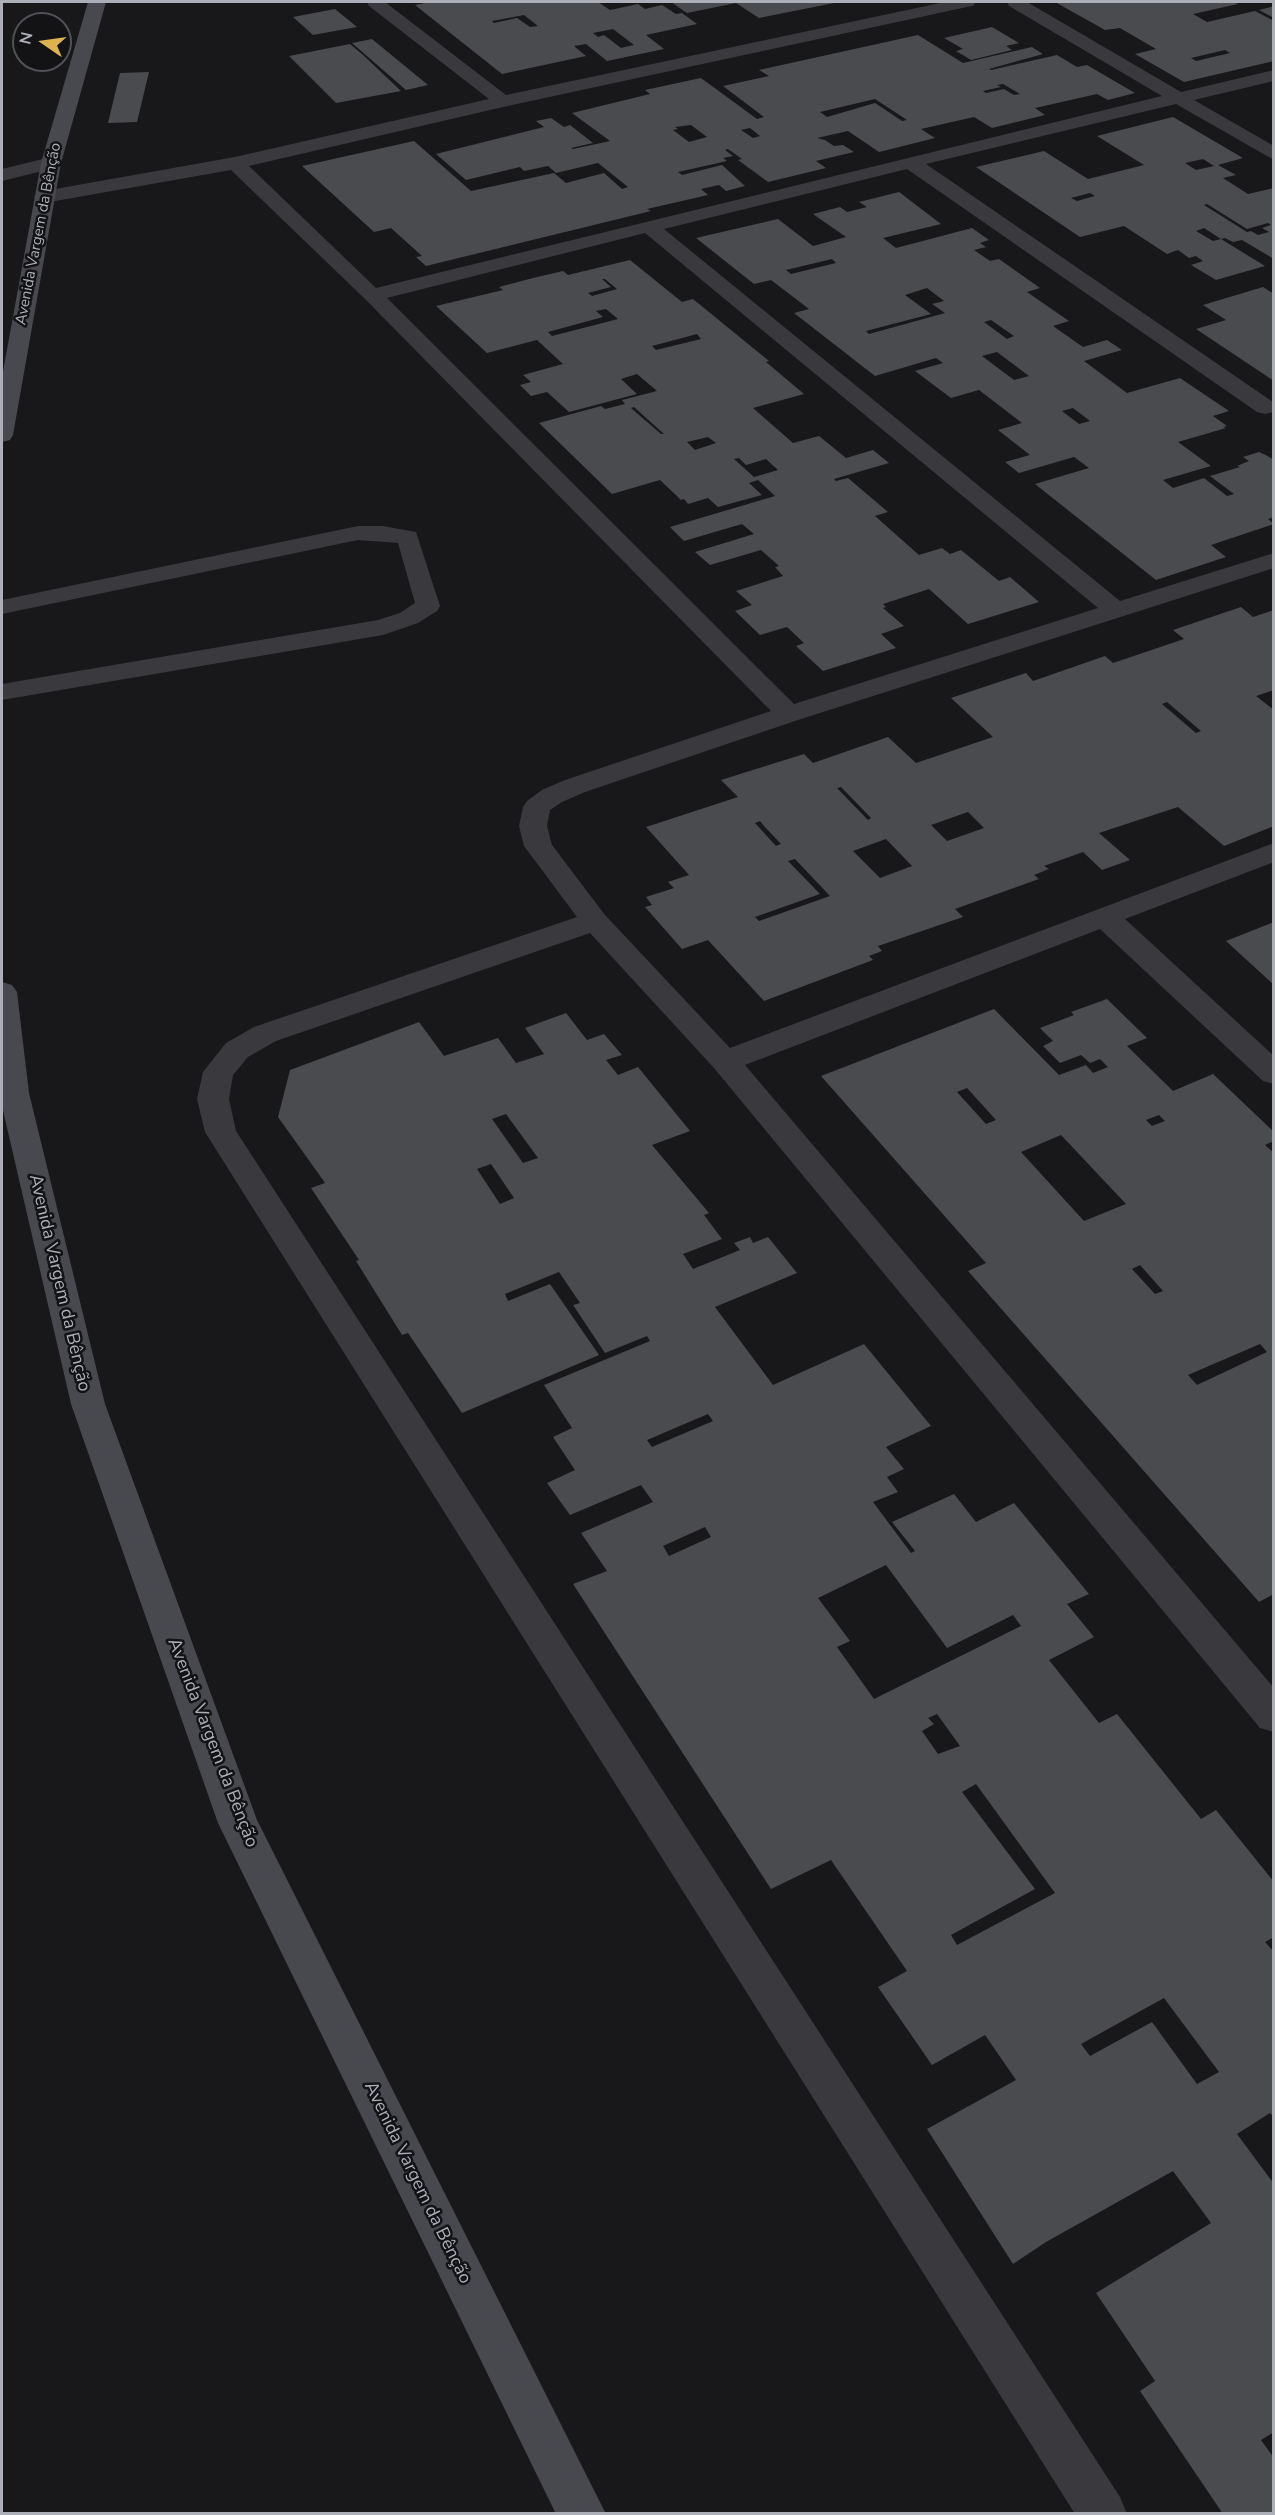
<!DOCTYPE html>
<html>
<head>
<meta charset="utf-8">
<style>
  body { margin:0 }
  #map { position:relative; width:1275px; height:2515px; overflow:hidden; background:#18181a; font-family:"Nunito Sans",sans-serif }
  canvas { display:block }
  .frame { position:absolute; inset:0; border:3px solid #acafb8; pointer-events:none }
  .north { position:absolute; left:12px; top:12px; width:60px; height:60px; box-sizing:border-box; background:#131315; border:2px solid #505156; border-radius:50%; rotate:283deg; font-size:16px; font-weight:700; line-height:24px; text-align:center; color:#acafb8 }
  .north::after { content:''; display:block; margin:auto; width:21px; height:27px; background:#dcb34e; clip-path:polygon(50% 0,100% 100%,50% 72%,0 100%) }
</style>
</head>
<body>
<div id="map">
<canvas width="1275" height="2515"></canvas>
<div class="frame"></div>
<div class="north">N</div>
</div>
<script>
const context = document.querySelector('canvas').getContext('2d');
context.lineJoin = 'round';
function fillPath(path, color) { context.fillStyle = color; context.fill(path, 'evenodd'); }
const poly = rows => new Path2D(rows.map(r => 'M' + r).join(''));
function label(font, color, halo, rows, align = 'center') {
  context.font = font + ' "Nunito Sans",sans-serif'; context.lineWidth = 5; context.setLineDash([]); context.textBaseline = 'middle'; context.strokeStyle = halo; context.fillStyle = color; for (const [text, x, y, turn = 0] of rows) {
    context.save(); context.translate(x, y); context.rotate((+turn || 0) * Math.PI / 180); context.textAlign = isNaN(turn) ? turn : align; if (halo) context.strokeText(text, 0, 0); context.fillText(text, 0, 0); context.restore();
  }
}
fillPath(poly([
  [430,2,598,2,610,10,638,4,645,9,662,5,676,14,682,13,697,24,646,35,664,49,607,61,586,44,574,46,586,56,502,74,415,5],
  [524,15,538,26,530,27,517,18,494,23,492,21],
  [613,29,634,45,621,48,604,35,598,37,593,33],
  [671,2,834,2,834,3,759,18,736,3,687,13],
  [1055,2,1233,2,1238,4,1193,14,1207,22,1255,11,1274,21,1274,61,1184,82,1135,54,1156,49,1120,28,1105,30],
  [1225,50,1230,53,1196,61,1191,58],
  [1274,6,1274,18,1259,10,1267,8],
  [335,9,357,27,313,35,293,17],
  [992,27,1019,43,1006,46,1012,50,971,60,956,51,963,49,944,38],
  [918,35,963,63,1032,47,1043,54,989,69,991,70,1057,55,1077,67,1087,65,1135,93,1108,100,1097,94,1035,108,1045,115,992,128,974,117,921,129,935,138,879,152,848,131,817,138,825,140,834,146,843,145,854,152,816,161,826,168,768,182,738,160,742,159,728,149,725,150,733,156,723,158,727,161,678,172,682,175,722,165,745,186,726,191,719,185,701,189,708,195,647,209,651,211,426,266,416,257,422,256,391,228,374,232,302,166,414,141,471,191,554,173,566,183,604,173,622,189,628,187,598,163,556,173,548,166,524,171,520,167,466,180,436,154,544,127,536,121,551,118,564,127,570,125,593,143,571,148,573,149,610,141,572,113,650,94,645,90,701,78,757,119,764,117,723,86,769,76,759,70],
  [1003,84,1020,94,1014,95,1004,89,986,93,983,91,1001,87,997,85],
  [875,99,907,120,902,121,875,103,827,117,820,112],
  [691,125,707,137,689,142,673,130,678,129,675,127],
  [750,128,760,136,753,138,741,130],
  [372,39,428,85,406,90,352,43],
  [350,44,363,55,401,91,336,103,289,56],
  [149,72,137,122,108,123,120,73],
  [1173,117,1243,158,1218,165,1236,175,1223,178,1248,194,1274,188,1274,259,1242,240,1233,242,1225,238,1221,239,1265,266,1216,280,1191,265,1203,261,1196,256,1189,258,1178,250,1167,254,1124,226,1080,237,976,167,1044,151,1088,179,1144,165,1097,136],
  [1203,159,1214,166,1196,170,1185,163],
  [1090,193,1095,196,1077,201,1071,198],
  [1207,204,1247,229,1268,223,1271,225,1262,228,1269,232,1258,235,1251,231,1247,232,1204,205],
  [1204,228,1221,239,1213,241,1196,231],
  [899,192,941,224,883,238,896,248,972,228,989,240,980,243,986,247,974,250,990,261,999,259,1040,288,1027,292,1069,321,1053,326,1083,347,1107,340,1122,350,1084,361,1127,393,1180,378,1229,411,1213,416,1227,426,1223,427,1226,428,1178,442,1211,466,1163,480,1173,488,1204,478,1227,496,1234,494,1210,476,1240,467,1237,466,1249,461,1243,457,1259,452,1266,455,1274,460,1274,517,1268,519,1274,524,1211,545,1226,557,1156,580,1035,484,1089,468,1074,457,1019,473,1005,462,1030,455,998,430,1022,423,979,390,951,398,915,371,943,363,936,358,875,376,794,313,809,309,771,280,754,284,696,238,778,219,813,246,846,237,813,214,840,207,847,212,867,207,859,202],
  [832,259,836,263,791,274,786,270],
  [927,288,944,301,932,304,945,313,869,334,866,331,931,314,905,295],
  [991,320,1014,336,1007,339,984,322],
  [997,352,1029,376,1014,380,982,356],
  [1073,408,1090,421,1079,424,1062,411],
  [630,260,682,302,693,299,769,361,766,362,804,394,753,408,793,443,819,436,846,458,873,450,889,463,834,479,836,481,848,478,888,512,875,516,919,555,942,548,950,554,961,550,999,581,1010,577,1039,602,968,624,929,589,883,604,886,607,883,608,904,626,881,634,896,648,823,671,796,646,804,643,787,627,760,635,735,611,752,605,736,591,783,576,775,567,779,566,761,550,710,565,695,552,754,534,742,524,684,541,670,527,775,496,758,480,749,483,762,495,718,507,708,498,688,504,684,499,681,500,660,480,612,494,539,423,601,406,605,409,625,404,622,400,657,391,637,374,621,379,637,394,569,412,547,392,531,396,520,385,531,382,523,375,563,364,537,340,487,353,436,306,503,290,499,287,533,278,563,271,568,275],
  [602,279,605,279,617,289,592,296,588,293,611,287],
  [606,309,618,319,552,336,548,332,603,317,596,311],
  [697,334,701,339,656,350,652,346],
  [634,407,664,434,661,434,631,408],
  [708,437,716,443,695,450,687,442],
  [739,458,746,465,766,459,778,470,754,477,734,459],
  [1263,287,1274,294,1274,381,1196,329,1226,320,1203,305],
  [1241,607,1253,617,1274,610,1274,690,1256,696,1274,710,1274,826,1224,846,1178,807,1099,833,1130,860,1102,870,1083,852,1044,866,1049,869,1034,875,1039,879,955,909,963,917,878,946,882,951,869,956,873,960,764,1001,708,940,682,949,645,907,652,905,646,897,674,888,668,882,689,875,646,827,738,797,721,780,804,754,813,763,888,737,916,763,993,737,951,698,1026,673,1033,681,1105,656,1113,663,1184,639,1173,630],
  [1167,702,1201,731,1196,733,1162,704],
  [841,787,871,818,868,820,837,788],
  [968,812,984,828,947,841,931,825],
  [760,821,764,826,781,844,776,846,755,823],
  [886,839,912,866,880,878,853,851],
  [795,859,830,896,759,921,755,917,820,894,788,861],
  [1274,922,1274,985,1226,941],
  [1107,999,1147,1038,1127,1046,1173,1091,1213,1074,1274,1132,1274,1141,1265,1145,1274,1153,1274,1594,1259,1602,968,1271,986,1263,821,1076,994,1009,1059,1075,1086,1065,1093,1073,1108,1067,1100,1059,1090,1063,1081,1055,1060,1063,1043,1046,1053,1041,1040,1028,1074,1015,1071,1012],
  [967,1088,996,1120,986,1124,957,1092],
  [1159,1115,1165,1121,1152,1126,1146,1120],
  [1061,1135,1126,1204,1084,1221,1021,1152],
  [1140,1265,1163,1291,1155,1294,1132,1269],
  [1260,1344,1267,1352,1197,1385,1188,1375],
  [566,1013,587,1040,604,1034,622,1055,606,1060,618,1075,638,1067,690,1131,652,1145,709,1213,704,1215,722,1239,683,1254,693,1269,740,1250,734,1243,750,1237,753,1243,768,1237,797,1273,715,1307,773,1385,864,1344,931,1426,886,1447,904,1469,887,1477,898,1492,873,1502,911,1553,915,1551,892,1522,954,1494,976,1522,1014,1503,1089,1594,1067,1604,1094,1637,1049,1660,1099,1723,1117,1714,1201,1819,1216,1810,1274,1882,1274,1937,1265,1942,1274,1952,1274,2117,1270,2113,1237,2134,1274,2184,1274,2432,1261,2440,1274,2458,1274,2514,1223,2514,1140,2391,1155,2381,1096,2293,1211,2223,1173,2171,1046,2242,1013,2264,927,2129,1016,2080,985,2035,932,2065,878,1987,907,1971,831,1860,771,1889,573,1584,607,1571,581,1533,653,1502,641,1485,570,1515,547,1483,575,1470,553,1437,572,1428,544,1385,650,1341,647,1336,605,1353,573,1305,580,1303,559,1272,505,1294,508,1301,550,1284,599,1355,462,1413,408,1333,402,1335,356,1261,359,1260,311,1188,325,1183,323,1180,278,1117,290,1070,419,1022,444,1056,498,1038,516,1063,544,1054,525,1028],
  [506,1114,538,1158,523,1163,492,1119],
  [491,1164,514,1198,500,1204,477,1169],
  [708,1414,713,1421,652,1447,647,1440],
  [705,1527,711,1537,669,1556,663,1546],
  [886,1565,947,1648,1013,1615,1021,1626,874,1699,837,1647,850,1641,818,1598],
  [937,1714,960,1746,938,1754,922,1731,934,1724,928,1718],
  [976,1784,1055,1893,957,1945,951,1935,1035,1889,962,1792],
  [1164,1998,1219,2072,1197,2084,1152,2022,1090,2056,1081,2044]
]), '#4a4b4f');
fillPath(poly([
  [358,526,383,526,416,532,440,606,437,611,418,623,383,635,2,700,2,684,378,620,400,613,415,603,398,543,358,540,2,614,2,600,358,526]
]), '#3a3a3e');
fillPath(poly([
  [367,2,385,2,506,95,945,2,976,2,973,6,967,7,503,107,249,166,376,288,1162,96,1009,6,1007,2,1027,2,1181,92,1274,70,1274,81,1194,100,1274,146,1274,160,1176,104,926,164,1273,402,1273,412,1265,414,1257,412,907,169,664,229,1120,601,1274,553,1274,568,798,720,585,792,562,802,550,810,547,826,552,845,605,915,730,1048,1274,843,1274,862,1125,919,1274,1056,1274,1084,1263,1081,1100,929,745,1065,1274,1688,1274,1732,1260,1728,714,1068,590,933,276,1041,248,1057,233,1075,229,1099,236,1131,1120,2497,1127,2514,1075,2514,205,1132,197,1099,203,1072,226,1043,254,1027,577,917,524,846,519,826,523,807,527,801,542,790,565,780,771,711,365,299,231,170,44,203,37,201,34,197,37,193,44,191,235,157,489,99,369,6,367,2],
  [645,233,1098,608,794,704,387,298,645,233],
  [51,157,58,159,61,163,58,167,2,181,2,169,51,157]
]), '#3a3a3e');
fillPath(poly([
  [88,2,106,2,61,163,13,435,10,440,2,442,2,377,41,163,88,2],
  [2,982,12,985,17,992,29,1093,105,1404,257,1820,606,2514,556,2514,218,1823,71,1404,2,1106,2,982]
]), '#48494e');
label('15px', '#acafb8', '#131315', [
  ["Avenida Vargem da Bênção",39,234,-79]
]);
label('18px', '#acafb8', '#131315', [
  ["Avenida Vargem da Bênção",59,1283,77],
  ["Avenida Vargem da Bênção",212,1743,69],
  ["Avenida Vargem da Bênção",417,2183,64]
]);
</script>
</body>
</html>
